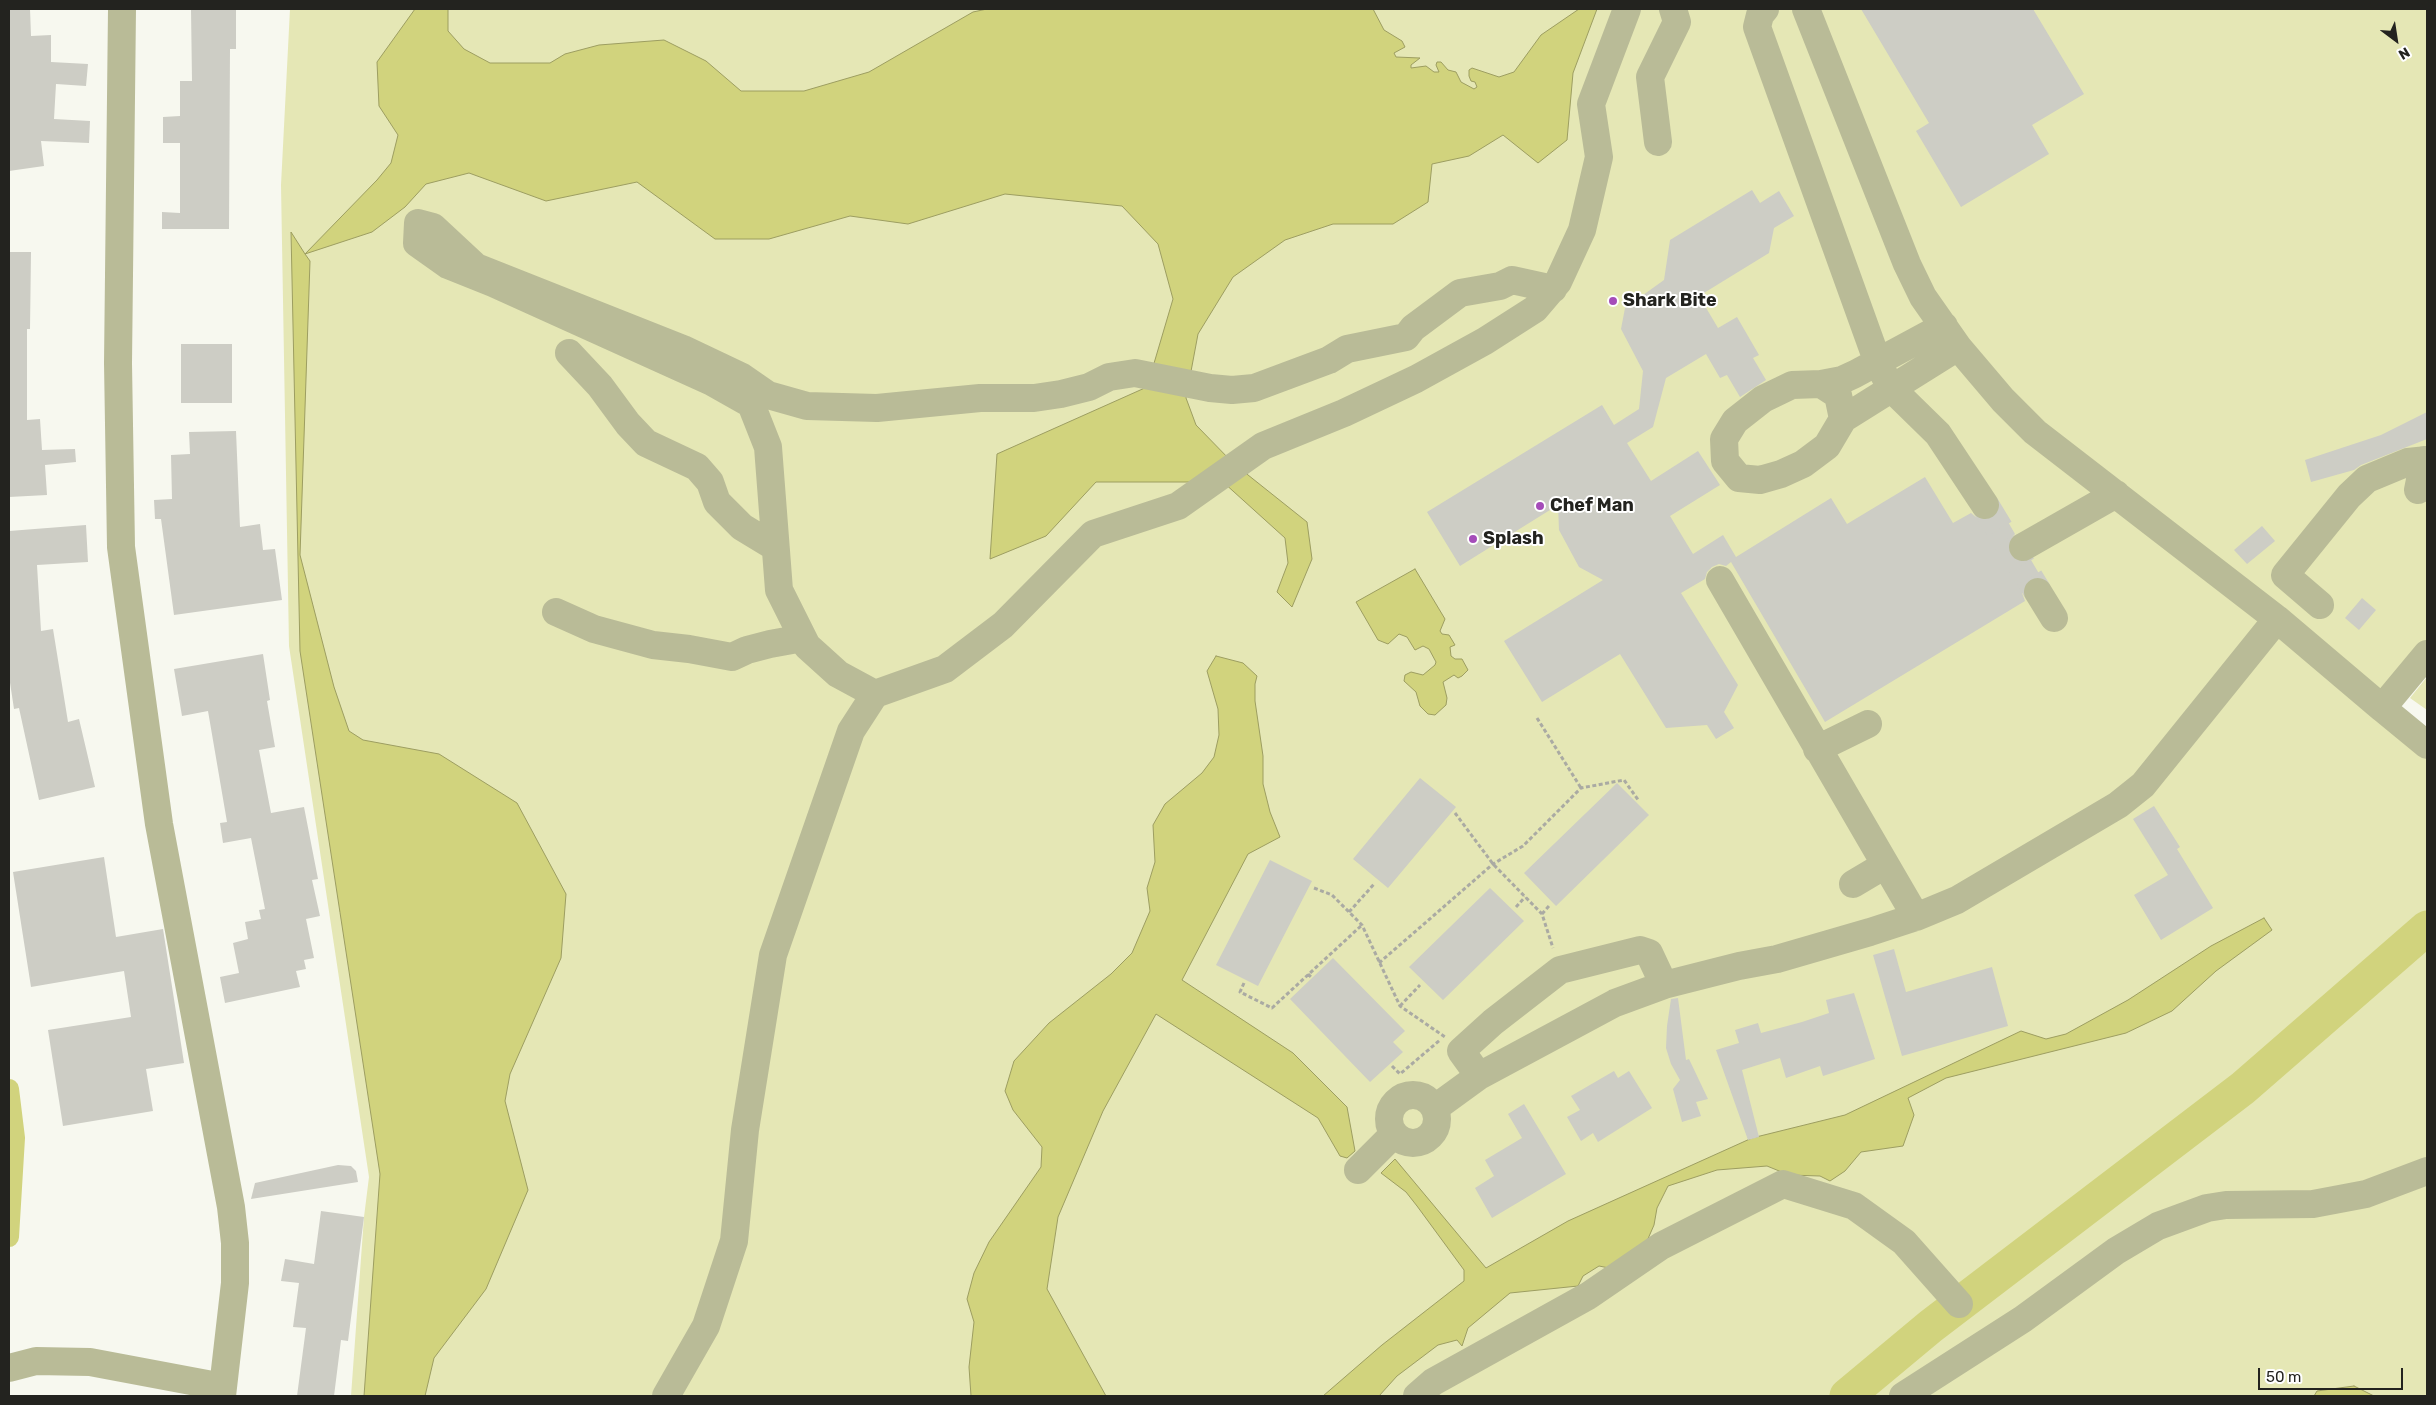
<!DOCTYPE html>
<html>
<head>
<meta charset="utf-8">
<style>
  body { margin:0 }
  #map { position:relative; width:2436px; height:1405px; overflow:hidden; background:#f7f8ef; font-family:Rubik,sans-serif }
  canvas { display:block }
  .frame { position:absolute; inset:0; border:10px solid #23231f; pointer-events:none }
  .north { position:absolute; left:2371px; top:15px; width:50px; height:50px; -webkit-text-stroke:4px #fff; paint-order:stroke; rotate:149deg; font-size:14px; font-weight:700; line-height:20px; text-align:center; color:#23231f }
  .north::after { content:''; display:block; margin:auto; width:18px; height:22px; background:#23231f; clip-path:polygon(50% 0,100% 100%,50% 72%,0 100%) }
  .scale { position:absolute; left:2258px; top:1368px; width:145px; height:22px; box-sizing:border-box; border:2px solid #23231f; border-top:0; padding-left:6px; font-size:15px; line-height:18px; white-space:nowrap; color:#23231f; -webkit-text-stroke:4px #fff; paint-order:stroke }
</style>
</head>
<body>
<div id="map">
<canvas width="2436" height="1405"></canvas>
<div class="frame"></div>
<div class="north">N</div>
<div class="scale">50 m</div>
</div>
<script>
const context = document.querySelector('canvas').getContext('2d');
context.lineJoin = 'round';
function fillPath(path, color) { context.fillStyle = color; context.fill(path, 'evenodd'); }
const poly = rows => new Path2D(rows.map(r => 'M' + r).join(''));
function trace(path, color, width, dash) { context.strokeStyle = color; context.lineWidth = width; context.lineCap = dash ? 'butt' : 'round'; context.setLineDash(dash || []); context.stroke(path); }
function label(font, color, halo, rows, align = 'center') {
  context.font = font + ' Rubik,sans-serif'; context.lineWidth = 4; context.setLineDash([]); context.textBaseline = 'middle'; context.strokeStyle = halo; context.fillStyle = color; for (const [text, x, y, turn = 0] of rows) {
    context.save(); context.translate(x, y); context.rotate((+turn || 0) * Math.PI / 180); context.textAlign = isNaN(turn) ? turn : align; if (halo) context.strokeText(text, 0, 0); context.fillText(text, 0, 0); context.restore();
  }
}
fillPath(poly([
  [290,9,2427,9,2427,654,2382,708,2427,745,2427,1396,351,1396,364,1217,369,1177,289,646,281,185],
  [2427,677,2427,710,2410,698]
]), '#e5e7b5');
const water = poly([
  [415,9,448,9,448,31,464,49,490,63,550,63,565,54,599,45,664,40,706,61,741,91,804,91,869,72,973,12,987,9,1373,9,1384,30,1402,41,1405,47,1394,53,1396,57,1420,58,1411,65,1411,68,1426,66,1434,72,1439,72,1436,65,1437,62,1441,62,1448,70,1456,72,1461,82,1474,89,1477,87,1475,82,1471,81,1469,76,1469,70,1472,68,1499,77,1514,72,1541,35,1579,9,1597,9,1573,73,1567,140,1538,163,1503,135,1469,156,1432,164,1428,202,1393,224,1333,224,1285,240,1233,277,1198,334,1186,398,1196,425,1233,463,1307,522,1312,559,1292,607,1277,592,1288,563,1285,538,1223,482,1096,482,1046,536,990,559,997,454,1147,387,1173,299,1158,244,1122,206,1005,194,908,224,850,216,769,239,715,239,637,182,546,201,469,173,426,184,405,207,372,232,305,254,310,261,300,555,334,687,349,731,363,740,439,754,517,803,566,894,561,958,510,1074,505,1101,528,1190,486,1289,434,1358,425,1396,364,1396,380,1174,300,651,291,232,305,254,377,180,391,163,398,135,379,106,377,62,415,9],
  [1415,569,1445,619,1440,631,1442,634,1449,635,1455,645,1450,647,1451,656,1455,659,1462,659,1468,670,1462,676,1458,678,1454,675,1443,682,1447,698,1446,705,1435,715,1428,714,1420,706,1416,692,1404,681,1405,675,1411,672,1423,675,1435,665,1436,662,1429,649,1423,646,1415,650,1407,637,1399,634,1388,644,1378,640,1356,602,1415,569],
  [1216,656,1243,663,1257,676,1255,684,1255,701,1263,756,1263,784,1270,812,1280,837,1248,854,1182,980,1293,1053,1347,1107,1355,1151,1347,1158,1340,1156,1318,1118,1156,1014,1103,1111,1058,1217,1047,1289,1106,1396,971,1396,969,1367,974,1322,967,1299,974,1273,989,1242,1041,1167,1042,1147,1013,1110,1005,1091,1014,1061,1049,1023,1111,974,1132,953,1150,911,1147,888,1155,862,1153,825,1165,804,1202,773,1214,757,1219,735,1218,709,1207,671,1216,656],
  [2264,918,2272,930,2216,971,2172,1011,2126,1033,1946,1078,1908,1098,1914,1115,1903,1146,1861,1152,1845,1171,1830,1181,1820,1176,1789,1175,1767,1166,1717,1170,1668,1186,1657,1208,1654,1225,1647,1241,1619,1270,1599,1266,1583,1276,1578,1286,1510,1293,1468,1328,1462,1346,1457,1340,1438,1345,1397,1376,1379,1396,1323,1396,1382,1345,1464,1281,1464,1270,1417,1206,1406,1192,1381,1173,1395,1159,1486,1268,1568,1221,1752,1138,1845,1115,2021,1031,2046,1039,2066,1034,2128,1000,2211,946,2264,918],
  [2354,1386,2374,1396,2314,1396,2317,1391,2354,1386]
]);
fillPath(water, '#d1d37d');
trace(water, '#9d9e61', 1);
trace(poly([
  [9,1089,15,1138,9,1237]
]), '#d1d37d', 20);
trace(poly([
  [1847,1396,1931,1326,2243,1088,2427,928]
]), '#d1d37d', 35);
fillPath(poly([
  [9,9,30,9,31,36,51,35,51,62,88,64,86,86,56,84,54,119,90,121,89,143,41,141,44,166,9,171],
  [191,9,236,9,236,49,230,49,229,229,162,229,162,212,180,213,180,143,163,143,163,117,180,116,180,81,192,81],
  [1861,9,2033,9,2084,94,2032,125,2049,154,1961,207,1916,131,1929,123],
  [1752,190,1760,203,1779,191,1794,216,1774,228,1769,253,1699,296,1718,328,1737,317,1759,355,1753,358,1766,380,1740,397,1727,375,1720,378,1706,354,1666,378,1653,427,1627,443,1651,481,1698,451,1720,485,1670,516,1693,554,1723,535,1736,557,1831,498,1847,524,1925,477,1953,523,1971,513,1978,519,1986,520,1994,518,2000,508,2015,534,2010,539,2007,546,2010,555,2015,560,2022,563,2031,560,2041,577,2030,578,2025,584,2022,593,2025,601,1825,722,1731,562,1726,566,1719,564,1712,567,1707,572,1705,579,1681,593,1738,685,1724,712,1734,728,1716,739,1707,725,1666,728,1620,654,1542,702,1504,641,1603,580,1579,567,1559,530,1558,505,1460,566,1427,512,1602,405,1614,425,1639,409,1643,371,1621,329,1625,308,1664,280,1670,240],
  [9,252,31,252,30,329,27,329,27,420,40,419,42,450,75,449,76,462,45,465,47,495,9,497],
  [181,344,232,344,232,403,181,403],
  [2427,412,2427,439,2361,465,2354,470,2311,482,2305,460,2381,435],
  [236,431,240,527,260,524,263,550,275,549,282,600,174,615,161,519,155,519,154,500,172,499,171,455,190,454,189,432],
  [86,525,88,562,37,565,41,631,53,629,68,722,79,719,95,787,39,800,19,708,14,709,9,676,9,531],
  [2262,526,2275,541,2247,564,2234,550],
  [2362,598,2376,610,2359,630,2345,618],
  [263,654,270,700,267,701,275,747,259,750,271,813,304,807,318,879,312,880,320,916,306,919,314,958,304,960,306,969,296,971,300,987,225,1003,220,977,239,973,233,943,248,939,245,922,261,919,259,910,265,909,251,838,223,843,220,823,227,822,208,711,182,716,174,669],
  [1420,778,1456,807,1388,888,1353,859],
  [1617,783,1649,815,1556,906,1524,873],
  [2154,806,2180,847,2177,849,2213,908,2161,940,2134,895,2168,875,2133,819],
  [104,857,116,937,163,929,184,1063,146,1069,153,1111,63,1126,48,1030,131,1017,124,971,31,987,13,872],
  [1270,860,1312,881,1258,986,1216,965],
  [1490,888,1524,921,1443,1000,1409,967],
  [1894,949,1906,992,1992,967,2008,1026,1902,1056,1873,955],
  [1333,958,1405,1031,1393,1042,1403,1052,1370,1082,1290,999],
  [1854,993,1875,1059,1823,1076,1820,1066,1786,1078,1780,1058,1742,1070,1759,1137,1748,1140,1716,1050,1739,1043,1735,1030,1758,1023,1761,1033,1802,1022,1829,1013,1826,1000],
  [1678,998,1686,1060,1689,1059,1708,1099,1696,1102,1701,1116,1682,1122,1673,1089,1680,1080,1671,1064,1666,1048,1667,1026,1671,999],
  [1614,1071,1618,1078,1629,1071,1652,1108,1598,1142,1593,1133,1581,1141,1567,1117,1580,1110,1571,1096],
  [1524,1104,1566,1174,1492,1218,1475,1188,1494,1176,1485,1160,1522,1138,1508,1114],
  [338,1165,351,1166,356,1171,358,1182,251,1199,255,1183],
  [321,1211,364,1217,348,1341,341,1340,334,1396,297,1396,306,1328,293,1327,299,1283,281,1281,285,1259,314,1264]
]), '#cdcdc5');
trace(poly([
  [1985,505,2013,551],
  [2023,547,2013,551,2038,592]
]), '#cdcdc5', 28, [28, 14]);
trace(poly([
  [1537,718,1581,788],
  [1455,813,1493,864,1542,914,1553,948],
  [1314,888,1332,895,1362,925,1400,1006,1445,1037],
  [1516,907,1525,897],
  [1349,912,1375,883],
  [1542,914,1549,906],
  [1379,963,1493,864,1523,846,1581,788,1624,780,1639,801],
  [1308,974,1312,978],
  [1244,983,1240,992,1272,1008,1362,925],
  [1400,1006,1420,985],
  [1392,1066,1400,1074,1440,1040]
]), '#aaaaa3', 3, [4, 2.5]);
trace(poly([
  [122,9,118,363,121,547,159,824,231,1207,235,1243,235,1283,222,1396],
  [1765,9,1760,15,1757,27,1878,363,1891,388,1938,434,1985,505],
  [1806,9,1907,264,1923,297,1958,347,2003,400,2035,432,2277,619,2382,708,2427,654],
  [1658,142,1650,77,1677,22,1673,9],
  [569,353,600,386,628,424,646,443,697,467,710,482,717,502,742,527,775,547],
  [1821,384,1842,380,1855,374,1944,326],
  [1843,419,1838,395,1821,384,1792,385,1763,399,1735,421,1724,439,1725,461,1739,478,1760,480,1781,474,1803,464,1827,446,1843,419,1958,347],
  [2418,490,2424,460],
  [2023,547,2116,494],
  [1720,580,1916,917],
  [2038,592,2054,618],
  [2320,605,2285,575,2349,496,2367,479,2408,462,2427,460],
  [556,612,594,629,653,645,689,649,732,657,747,650,770,644,803,638],
  [875,694,838,674,807,646,779,590,768,447,751,404,712,382,493,283,448,265,417,243,418,223,433,227,476,267,683,349,742,377,768,395,807,406,877,408,980,398,1034,398,1061,394,1089,387,1109,377,1135,373,1210,388,1232,390,1254,388,1329,360,1347,349,1406,337,1413,328,1460,293,1500,286,1512,280,1553,289],
  [2382,708,2427,745],
  [1817,749,1868,724],
  [1853,884,1885,865],
  [1479,1076,1461,1051,1493,1022,1560,970,1640,950,1649,953,1664,985],
  '1389 1119a24 24 0 1 1 48 0a24 24 0 1 1-48 0Z',
  [1435,1108,1479,1076,1615,1003,1664,985,1739,966,1777,959,1870,932,1916,917,1957,900,2118,805,2143,785,2277,619],
  [1358,1170,1394,1134],
  [9,1368,36,1361,90,1362,223,1387],
  [666,1396,706,1326,734,1241,745,1130,773,955,851,731,875,694,945,669,1003,625,1093,534,1178,506,1263,446,1344,413,1416,379,1485,341,1535,309,1558,282,1582,230,1599,157,1591,104,1627,9],
  [1417,1396,1433,1382,1588,1296,1661,1246,1783,1184,1854,1206,1904,1242,1959,1304],
  [1903,1396,2023,1319,2116,1251,2158,1226,2207,1208,2226,1205,2313,1204,2366,1194,2427,1171]
]), '#b9bb97', 28);
for (const [x, y, r, color] of [
  [1613,301,5,"#a54cb9"],
  [1540,506,5,"#a54cb9"],
  [1473,539,5,"#a54cb9"]
]) { const dot = new Path2D(); dot.arc(x, y, r, 0, 2 * Math.PI); context.fillStyle = color; context.fill(dot); trace(dot, '#fff', 2); }
label('bold 18px', '#23231f', '#fff', [
  ["Shark Bite",1623,301],
  ["Chef Man",1550,506],
  ["Splash",1483,539]
], 'left');
</script>
</body>
</html>
